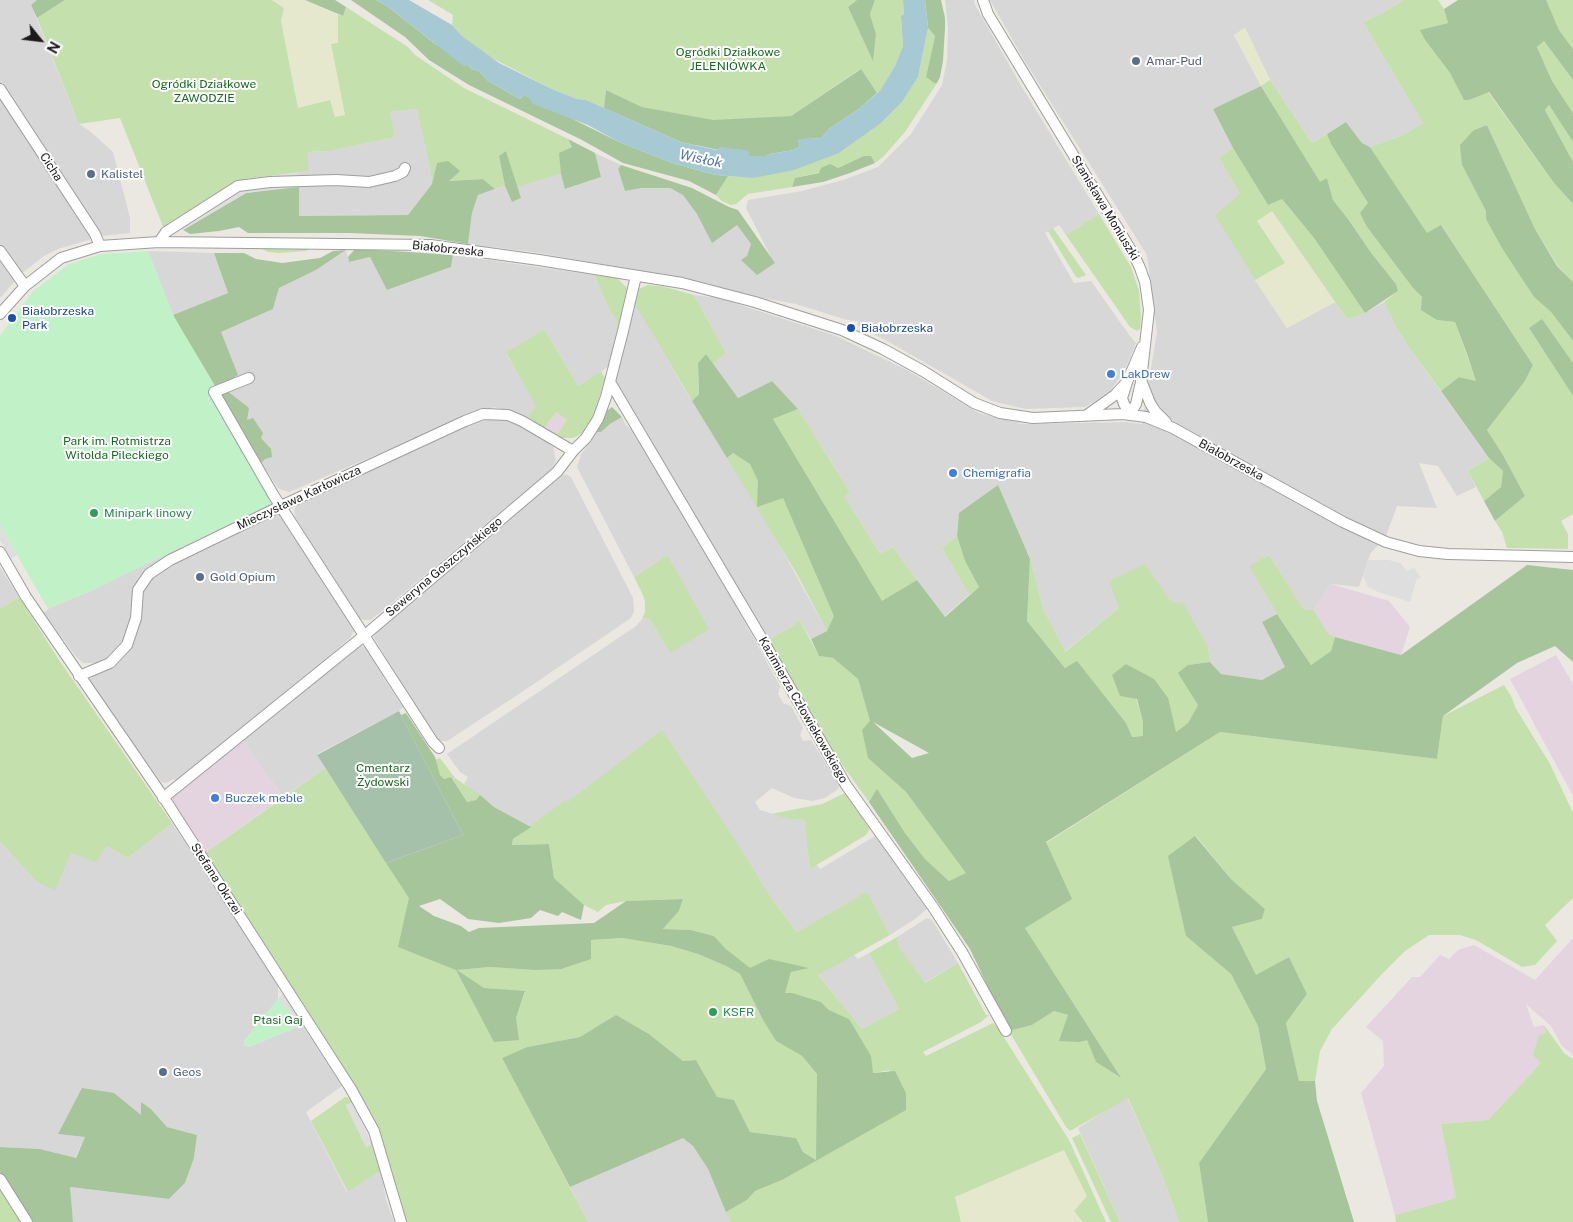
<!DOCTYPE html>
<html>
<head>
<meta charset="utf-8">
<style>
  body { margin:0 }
  #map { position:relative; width:1573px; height:1222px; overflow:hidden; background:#ebe8e1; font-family:"Public Sans",sans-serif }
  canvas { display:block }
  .north { position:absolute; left:15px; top:15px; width:50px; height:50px; -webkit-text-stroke:4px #fff; paint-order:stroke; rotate:119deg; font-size:14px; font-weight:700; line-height:20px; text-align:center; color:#1a1a1a }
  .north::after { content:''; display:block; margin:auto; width:18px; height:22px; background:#1a1a1a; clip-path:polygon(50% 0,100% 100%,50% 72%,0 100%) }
</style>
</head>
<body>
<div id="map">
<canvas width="1573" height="1222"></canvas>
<div class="north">N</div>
</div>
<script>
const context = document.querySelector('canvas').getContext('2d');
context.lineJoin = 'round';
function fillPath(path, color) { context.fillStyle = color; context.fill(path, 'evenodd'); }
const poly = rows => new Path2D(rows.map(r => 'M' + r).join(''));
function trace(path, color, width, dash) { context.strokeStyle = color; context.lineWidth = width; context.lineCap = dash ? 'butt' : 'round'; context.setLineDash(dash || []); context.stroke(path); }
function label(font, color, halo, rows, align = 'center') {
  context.font = font + ' "Public Sans",sans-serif'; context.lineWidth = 4; context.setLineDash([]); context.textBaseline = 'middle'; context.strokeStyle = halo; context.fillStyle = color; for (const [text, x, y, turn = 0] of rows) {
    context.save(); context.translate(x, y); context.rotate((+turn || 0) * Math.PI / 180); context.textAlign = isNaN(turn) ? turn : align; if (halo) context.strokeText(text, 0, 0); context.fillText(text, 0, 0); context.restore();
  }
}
fillPath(poly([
  [0,0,37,0,31,5,79,124,91,132,113,152,130,218,130,233,102,236,58,249,44,256,22,273,0,298],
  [945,0,974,0,975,5,1019,82,1099,214,1066,235,1059,225,1045,233,1074,283,1091,281,1130,336,1136,343,1126,367,1112,389,1097,400,1085,407,1025,409,992,401,889,342,857,325,859,321,847,320,796,304,762,298,684,279,635,270,533,252,468,244,472,213,478,195,505,186,512,202,521,198,517,187,561,174,566,189,601,177,595,153,621,165,618,169,625,191,642,188,670,188,684,195,697,214,737,225,751,244,747,256,752,269,757,274,774,263,746,208,748,200,802,191,843,180,878,167,911,134,942,85,947,60,948,28],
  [990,0,1404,0,1381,14,1363,22,1423,123,1403,135,1370,147,1362,143,1346,122,1312,143,1270,80,1245,28,1234,35,1261,86,1213,109,1233,148,1219,158,1240,194,1238,250,1255,280,1287,328,1335,302,1347,319,1365,313,1384,302,1395,325,1410,349,1489,458,1468,471,1476,487,1457,496,1438,466,1419,463,1437,508,1397,506,1386,536,1370,554,1359,587,1331,584,1314,610,1304,610,1269,555,1250,566,1277,614,1262,622,1285,667,1262,680,1221,674,1210,662,1208,647,1119,608,1064,652,1043,609,1028,553,959,513,957,536,942,548,969,595,944,617,893,547,880,554,845,497,850,492,798,409,772,381,738,398,713,364,726,353,694,295,719,298,836,336,907,370,979,413,1023,424,1127,422,1142,424,1157,332,1147,255,1024,60],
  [417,109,431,174,432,184,408,215,299,216,299,172,308,171,306,152,330,151,395,137,389,112],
  [346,250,349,262,370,257,388,290,451,267,453,255,594,275,611,313,619,324,609,366,578,386,544,329,506,354,537,406,528,417,494,407,390,449,289,492,279,489,261,463,265,459,261,438,221,386,221,332,273,309,279,288,316,270],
  [148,251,214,253,228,293,173,315],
  [633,306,638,308,685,390,761,512,827,631,811,639,800,621,769,640,736,590,614,381],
  [485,417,505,418,522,424,542,436,553,447,556,460,552,469,382,611,370,620,363,620,357,616,295,517,294,509,297,505,303,500],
  [622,417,625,424,638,436,720,577,780,686,778,694,783,703,791,706,803,728,800,735,803,741,811,740,840,786,837,790,825,798,813,801,794,798,772,788,755,802,760,810,790,819,804,819,810,869,816,864,820,869,875,836,927,909,915,919,890,935,867,893,797,932,771,898,568,803,565,800,531,827,494,807,464,784,468,777,460,772,447,754,636,626,642,619,647,618,651,621,670,653,667,555,634,577,577,467,581,455,596,432,601,432,610,424],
  [566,474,571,477,633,598,634,611,631,618,519,694,447,741,440,741,435,737,398,683,400,681,374,638,376,631,528,501,561,476],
  [276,514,280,514,353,622,354,631,350,638,333,653,185,774,175,781,174,779,166,783,161,782,90,685,89,679,123,656,143,590,147,580,169,565],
  [180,547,182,551,147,569,138,578,131,608,129,625,123,642,108,658,97,663,83,663,77,658,44,613,48,609,95,589],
  [0,567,19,597,0,609],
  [356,645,368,648,385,676,383,677,403,707,399,711,317,754,325,768,283,797,242,739],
  [172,823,278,984,278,999,244,1041,244,1045,249,1047,302,1025,342,1086,306,1112,347,1192,381,1170,386,1200,394,1222,73,1222,69,1187,169,1199,185,1183,194,1158,197,1135,167,1127,151,1109,141,1102,141,1116,58,1134,85,1137,75,1158,40,1149,0,1147,0,842,37,882,71,853,106,846,128,858],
  [927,918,932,920,958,963,924,983,899,947,897,937],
  [869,953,899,1009,862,1029,818,975,853,954,858,959],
  [1127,1097,1163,1177,1179,1222,1120,1222,1078,1128],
  [683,1137,693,1146,708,1169,731,1222,588,1222,570,1187]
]), '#d8d7d7');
fillPath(poly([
  [556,412,567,420,556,436,544,428],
  [1331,584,1389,601,1410,627,1401,655,1328,635,1314,610],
  [1556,655,1573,684,1573,796,1510,679],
  [242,739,283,797,201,856,166,801],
  [1573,938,1573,1055,1562,1046,1551,1026,1526,1004,1534,1027,1544,1025,1546,1033,1541,1035,1541,1063,1488,1120,1441,1124,1456,1198,1395,1215,1361,1093,1384,1066,1383,1041,1366,1027,1412,977,1420,977,1440,955,1449,959,1458,950,1474,945,1535,980]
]), '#e3d4e0');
fillPath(poly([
  [272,0,305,0,338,15,338,44,331,45,345,116,335,117,329,100,298,108,281,21,284,8],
  [1245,28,1270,80,1261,86,1234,35],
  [1272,211,1335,302,1287,328,1255,280,1285,263,1257,220],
  [1064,1150,1087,1196,1074,1211,1083,1222,961,1222,954,1197]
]), '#e6e8ce');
fillPath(poly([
  [65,0,272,0,284,8,281,21,298,108,330,100,335,117,345,115,331,44,338,43,338,15,343,16,346,7,408,47,415,55,464,88,568,139,572,147,560,153,561,174,517,187,506,151,499,156,505,186,495,189,483,179,448,181,437,163,432,184,431,174,417,109,390,112,395,137,330,151,307,152,309,171,246,179,164,229,120,118,79,124,37,18],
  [428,0,857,0,848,7,873,60,876,34,870,14,875,0,903,0,904,14,901,16,903,46,895,66,880,92,877,93,860,69,791,116,713,121,642,107,606,90,604,108,586,100,577,99,554,90,490,57,462,36,452,25,453,15],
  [1404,0,1438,0,1444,9,1448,23,1421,30,1425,40,1450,73,1464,99,1469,100,1488,92,1554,183,1573,204,1573,282,1558,266,1535,229,1487,125,1474,130,1462,165,1486,211,1486,219,1534,297,1551,312,1573,341,1573,363,1542,320,1529,328,1573,396,1573,514,1561,521,1568,534,1568,549,1507,548,1502,532,1495,521,1525,496,1503,455,1487,430,1525,381,1533,365,1442,226,1427,234,1370,147,1403,135,1423,123,1363,22,1381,14],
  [1546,0,1573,0,1573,49,1559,30],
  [928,28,935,36,926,77,934,83,937,83,905,132,883,157,875,163,871,156,864,156,838,168,795,178,792,187,748,194,736,204,731,205,722,201,716,195,728,176,753,178,839,153,880,124,902,102,918,77],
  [1544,41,1573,80,1573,113,1552,81,1537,47],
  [1270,80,1312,143,1327,134,1331,144,1368,203,1367,227,1413,288,1422,297,1437,320,1455,322,1476,381,1459,377,1441,391,1410,349,1395,325,1384,302,1398,291,1396,284,1372,254,1348,219,1333,200,1327,178,1320,183,1261,86],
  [1549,105,1573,142,1573,162,1545,110],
  [1233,148,1268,205,1281,198,1314,238,1365,313,1347,319,1272,211,1257,221,1285,263,1255,280,1215,215,1240,194,1219,158],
  [1099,214,1131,267,1139,291,1141,318,1140,329,1137,331,1130,327,1066,235],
  [1053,228,1086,275,1079,278,1076,277,1048,231],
  [260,248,311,248,306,251,279,253,268,252],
  [594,275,617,278,627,288,619,324,611,313],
  [648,285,665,287,694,295,726,353,713,364,706,354,698,363,699,394,692,401,638,309,633,306,637,290],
  [544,329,578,386,601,371,605,378,594,416,586,431,573,438,560,438,556,436,567,420,556,412,544,428,528,417,536,406,506,353],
  [798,409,850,492,845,497,880,554,893,547,917,580,882,602,773,419],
  [733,453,750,463,758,481,783,498,835,616,827,631,798,576,727,458],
  [1489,458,1503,471,1501,487,1484,501,1468,471],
  [957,536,965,561,979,587,969,595,942,548],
  [667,555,709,629,670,653,651,621,647,618,642,619,645,612,645,602,643,595,634,577],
  [1269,555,1304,610,1314,610,1328,634,1335,637,1331,651,1311,665,1277,614,1249,566],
  [1030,559,1043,609,1065,652,1119,608,1109,581,1145,564,1171,602,1183,603,1208,647,1210,662,1188,665,1198,705,1188,723,1176,732,1138,671,1126,664,1143,722,1143,736,1131,737,1126,723,1077,662,1065,668,1027,621],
  [19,597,59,660,172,823,128,858,106,846,96,862,71,853,55,890,37,882,0,842,0,609],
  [800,621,819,656,833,658,858,679,870,721,868,758,906,792,967,873,949,881,925,859,905,833,877,790,869,802,825,741,769,640],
  [1504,685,1512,698,1515,707,1550,764,1573,813,1573,898,1545,925,1557,941,1535,965,1522,967,1476,940,1460,935,1429,935,1405,951,1382,974,1332,1029,1320,1051,1315,1081,1299,1081,1286,1023,1307,994,1289,957,1256,976,1232,927,1262,919,1265,909,1231,879,1196,836,1186,936,1231,974,1258,1026,1266,1069,1199,1163,1208,1222,1179,1222,1163,1177,1128,1098,1070,1131,1066,1127,1009,1031,1032,1025,1054,1011,1068,1015,1087,1039,1096,1062,1119,1077,1025,928,1046,843,1220,732,1437,759,1443,716],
  [662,730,735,840,771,898,797,932,867,892,890,935,818,975,862,1029,899,1009,869,953,897,937,899,947,925,983,958,963,986,1015,989,1015,981,1022,923,1052,926,1056,993,1023,998,1028,1069,1140,1106,1222,1083,1222,1074,1211,1087,1196,1064,1150,955,1197,961,1222,731,1222,726,1212,747,1200,755,1191,782,1180,816,1160,803,1152,796,1138,750,1132,734,1100,717,1098,696,1060,683,1061,649,1034,616,1016,580,1037,527,1047,502,1058,588,1222,401,1222,374,1131,201,856,325,768,456,970,490,967,534,970,590,940,622,938,671,946,698,954,726,966,740,974,763,1020,776,1041,802,1056,817,1074,817,1159,890,1070,873,1073,849,1019,829,1010,821,1002,784,993,791,972,808,967,750,969,726,949,714,936,691,930,663,929,679,911,683,899,626,901,606,905,598,912,584,905,554,878,549,844,512,845,513,839,565,800,568,802],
  [457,971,484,988,525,992,516,1018],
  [440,758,455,778,480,795,476,800,467,802,451,777,444,779,440,775,435,760],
  [845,793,870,829,866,835,810,869,804,819,790,819,771,814,822,804],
  [1544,1025,1564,1053,1573,1059,1573,1222,1396,1222,1395,1215,1456,1198,1441,1124,1488,1120,1541,1063,1533,1055,1539,1035,1546,1033],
  [345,1097,350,1098,353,1103,346,1105,366,1147,372,1144,381,1170,348,1192,311,1121],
  [1080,1134,1120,1222,1111,1222,1072,1138],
  [0,1189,22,1222,0,1222]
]), '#c4e0ac');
fillPath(poly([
  [37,0,65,0,37,18,31,5],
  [305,0,335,0,346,7,343,16],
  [351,0,376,0,387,6,434,43,468,65,472,69,479,71,488,81,520,99,524,95,619,142,675,164,716,175,728,176,716,195,689,181,623,163,582,140,469,85,429,60,405,37],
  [857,0,875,0,870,14,876,34,873,61,848,7],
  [925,0,941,0,945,18,945,28,943,61,940,77,937,83,934,83,926,77,935,36,928,28],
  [1458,0,1546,0,1547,2,1559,30,1573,49,1573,80,1544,41,1537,47,1552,81,1573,113,1573,142,1549,105,1545,110,1573,162,1573,204,1554,183,1489,92,1469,100,1464,100,1450,73,1425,40,1420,30,1448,23,1444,9],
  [861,69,877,93,859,109,830,128,821,138,798,140,800,146,793,150,770,154,766,156,747,156,681,142,604,108,606,90,642,107,713,120,791,116],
  [1261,86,1320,182,1327,178,1333,200,1348,219,1372,254,1396,284,1398,291,1365,313,1314,238,1282,199,1268,205,1233,148,1213,109],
  [1346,122,1362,143,1370,147,1427,233,1441,225,1533,365,1525,381,1487,430,1503,455,1525,496,1495,521,1484,501,1501,487,1503,471,1489,458,1441,391,1459,377,1476,381,1467,354,1455,322,1437,320,1421,310,1422,297,1413,288,1367,227,1360,213,1368,203,1331,144,1327,134],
  [1487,125,1535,229,1557,266,1573,282,1573,341,1551,312,1534,297,1502,248,1486,219,1486,211,1462,165,1460,145,1474,130],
  [568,139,595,153,601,177,565,189,561,174,559,153,572,147],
  [506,151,521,198,512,202,505,186,499,156],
  [864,156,871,156,875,163,850,173,823,182,792,187,795,178,819,173,821,168,830,164,838,168],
  [448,161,460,171,449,181,483,179,495,189,478,195,472,213,468,244,420,236,349,233,248,233,239,227,219,231,190,234,183,230,246,193,279,188,299,187,299,216,408,215,432,184,437,163],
  [621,165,692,188,729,207,738,210,775,263,757,275,741,260,747,256,751,244,737,225,712,243,697,214,683,195,670,188,642,188,625,191,618,169],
  [355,249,409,252,453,255,451,267,387,290,370,257,349,262,348,257],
  [346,250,316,270,279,288,273,309,221,332,238,375,221,386,249,408,247,420,253,418,263,433,261,438,271,449,272,457,265,459,258,467,173,315,228,293,214,253,244,253,256,259,282,263,320,258,333,251],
  [1542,319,1573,363,1573,396,1529,328],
  [706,354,738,398,772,381,798,409,773,419,882,601,917,580,945,617,979,587,965,561,957,536,959,513,998,485,1030,559,1027,621,1065,668,1077,661,1126,723,1132,737,1143,736,1143,722,1137,699,1120,696,1112,675,1126,664,1154,679,1168,698,1176,732,1188,723,1198,705,1178,673,1188,665,1210,662,1221,674,1262,680,1285,667,1262,622,1277,614,1311,665,1331,651,1335,637,1401,655,1527,565,1573,570,1573,662,1555,646,1517,663,1443,716,1437,759,1220,732,1046,842,1072,899,1025,928,1121,1078,1096,1062,1087,1040,1080,1042,1059,1041,1068,1015,1054,1011,1032,1025,1009,1031,970,949,869,802,877,789,905,833,925,859,949,881,966,873,906,792,868,758,862,730,870,721,858,679,833,658,819,656,811,639,827,631,834,616,783,498,757,507,758,481,750,464,733,453,727,458,692,401,699,394,698,363],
  [873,722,929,753,912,758],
  [612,407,622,417,610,424,601,432,596,432,606,410,608,410],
  [406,713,435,757,440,775,444,779,451,777,467,802,476,800,480,795,494,807,531,827,513,839,512,845,549,844,554,878,584,905,581,920,562,912,558,916,540,910,531,918,499,923,468,919,440,899,419,906,434,916,461,926,469,932,479,928,594,923,626,901,683,899,679,911,663,929,691,930,714,936,726,949,750,968,769,959,809,968,791,972,785,993,792,993,821,1002,829,1010,849,1019,871,1056,873,1073,895,1071,906,1093,906,1110,782,1180,755,1191,747,1200,726,1212,708,1169,693,1146,683,1138,570,1187,502,1058,527,1047,580,1037,616,1015,649,1034,683,1061,696,1060,717,1097,734,1100,750,1132,796,1138,803,1152,816,1160,817,1074,802,1056,776,1041,763,1020,740,974,726,966,698,954,671,946,622,938,591,940,591,959,561,969,534,970,490,967,457,970,484,988,525,991,516,1018,519,1040,494,1042,456,970,398,947,409,898,386,863,463,835,401,715],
  [1195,836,1231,879,1265,909,1262,919,1232,927,1256,975,1289,957,1307,994,1286,1023,1299,1081,1315,1081,1317,1101,1354,1222,1208,1222,1199,1163,1266,1069,1258,1026,1231,974,1186,936,1168,856],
  [82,1088,114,1093,141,1115,141,1102,151,1109,167,1127,197,1135,194,1158,185,1183,169,1199,70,1187,73,1222,32,1222,0,1172,0,1147,40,1149,76,1158,85,1137,58,1134]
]), '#a6c59a');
fillPath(poly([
  [399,711,463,835,386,863,317,755]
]), '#a5c1aa');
fillPath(poly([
  [148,251,173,315,217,389,276,502,95,589,48,609,0,525,0,336,33,291,69,264,101,254],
  [278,999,302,1025,248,1047,244,1045,244,1041]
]), '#c1f1c6');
fillPath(poly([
  [299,172,299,187,246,193,183,230,172,224,246,179],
  [0,525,17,555,11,559,0,540],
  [1368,560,1389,560,1400,563,1407,571,1414,568,1421,578,1417,579,1415,584,1410,602,1378,592,1368,587,1363,576],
  [284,992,300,1014,294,1016,278,999],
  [353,1103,372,1144,366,1147,346,1106]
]), '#dedede');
fillPath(poly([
  [376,0,409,0,452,25,462,36,499,63,554,90,577,99,586,100,681,142,716,150,720,147,744,150,750,152,748,156,766,156,770,154,793,150,800,146,798,140,812,137,812,139,821,138,830,128,859,109,880,91,895,66,903,46,901,16,904,14,903,0,925,0,928,28,918,77,902,102,880,124,839,153,794,170,753,178,716,175,675,164,619,142,588,125,533,104,529,98,524,95,520,99,488,81,479,71,472,69,468,65,464,66,461,64,387,6]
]), '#a6c9d4');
const minor = poly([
  [983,0,988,14,1134,255,1140,268,1145,282,1149,310,1141,380,1150,403,1155,411,1166,422],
  [0,89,95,234,100,246],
  [159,242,166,232,238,186,270,182,336,180,369,182,395,176,403,172,405,168],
  [0,251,25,286],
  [0,314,25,286,61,258,100,246,159,242,430,245,539,260,682,283,755,302,842,330,883,349,923,371,974,403,1000,413,1033,418,1123,414,1146,417,1173,428,1343,522,1386,542,1419,551,1448,554,1573,557],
  [249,378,214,392,274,496,433,742,439,748],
  [610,382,761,637,846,785,933,907,962,952,1006,1031],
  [1130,414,1124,404,1122,398,1127,382,1142,347],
  [1130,414,1136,404,1141,382],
  [1087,415,1115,395,1126,383],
  [0,552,26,597,166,801,351,1089,374,1131,401,1222],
  [79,676,110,663,127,645,136,618,138,590,149,574,170,560,281,506,465,421,483,414,508,415,522,421,573,451],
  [163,798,365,635,557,472,573,451,586,438,598,419,606,397,623,331,636,276],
  [0,1179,27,1222]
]);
trace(minor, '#9e9e9e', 12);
trace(minor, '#fff', 10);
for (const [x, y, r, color] of [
  [1136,61,5,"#5c6f8a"],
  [91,174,5,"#5c6f8a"],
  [12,318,5,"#1a4fb4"],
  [851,328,5,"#1a4fb4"],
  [1111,374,5,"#3f7fe0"],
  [953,473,5,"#3f7fe0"],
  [94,513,5,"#2e9e5b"],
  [200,577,5,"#5c6f8a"],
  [215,798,5,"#3f7fe0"],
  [713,1012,5,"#2e9e5b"],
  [163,1072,5,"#5c6f8a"]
]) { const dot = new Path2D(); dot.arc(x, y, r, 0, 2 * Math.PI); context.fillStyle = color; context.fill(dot); trace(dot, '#fff', 2); }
label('12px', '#176920', '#fff', [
  ["Ogródki Działkowe",728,52],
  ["JELENIÓWKA",728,66],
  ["Ogródki Działkowe",204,84],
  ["ZAWODZIE",204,98],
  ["Park im. Rotmistrza",117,441],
  ["Witolda Pileckiego",117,455],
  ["Cmentarz",383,768],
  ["Żydowski",383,782],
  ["Ptasi Gaj",278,1020]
]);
label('12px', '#4e5e75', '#fff', [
  ["Amar-Pud",1146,61],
  ["Kalistel",101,174],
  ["Gold Opium",210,577],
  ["Geos",173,1072]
], 'left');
label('12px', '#1a1a1a', '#fff', [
  ["Cicha",51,167,57],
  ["Stanisława Moniuszki",1105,208,59],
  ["Białobrzeska",448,249,6],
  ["Białobrzeska",1231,460,29],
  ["Mieczysława Karłowicza",299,498,-25],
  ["Seweryna Goszczyńskiego",444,567,-40],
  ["Kazimierza Człowiekowskiego",803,710,60],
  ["Stefana Okrzei",216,879,57]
]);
label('12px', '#164399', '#fff', [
  ["Białobrzeska",22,311],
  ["Park",22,325],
  ["Białobrzeska",861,328]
], 'left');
label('12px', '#366cbe', '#fff', [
  ["LakDrew",1121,374],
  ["Chemigrafia",963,473],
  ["Buczek meble",225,798]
], 'left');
label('12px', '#27864d', '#fff', [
  ["Minipark linowy",104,513],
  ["KSFR",723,1012]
], 'left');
label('italic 14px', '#53779d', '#fff', [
  ["Wisłok",701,159,12]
]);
</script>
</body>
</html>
